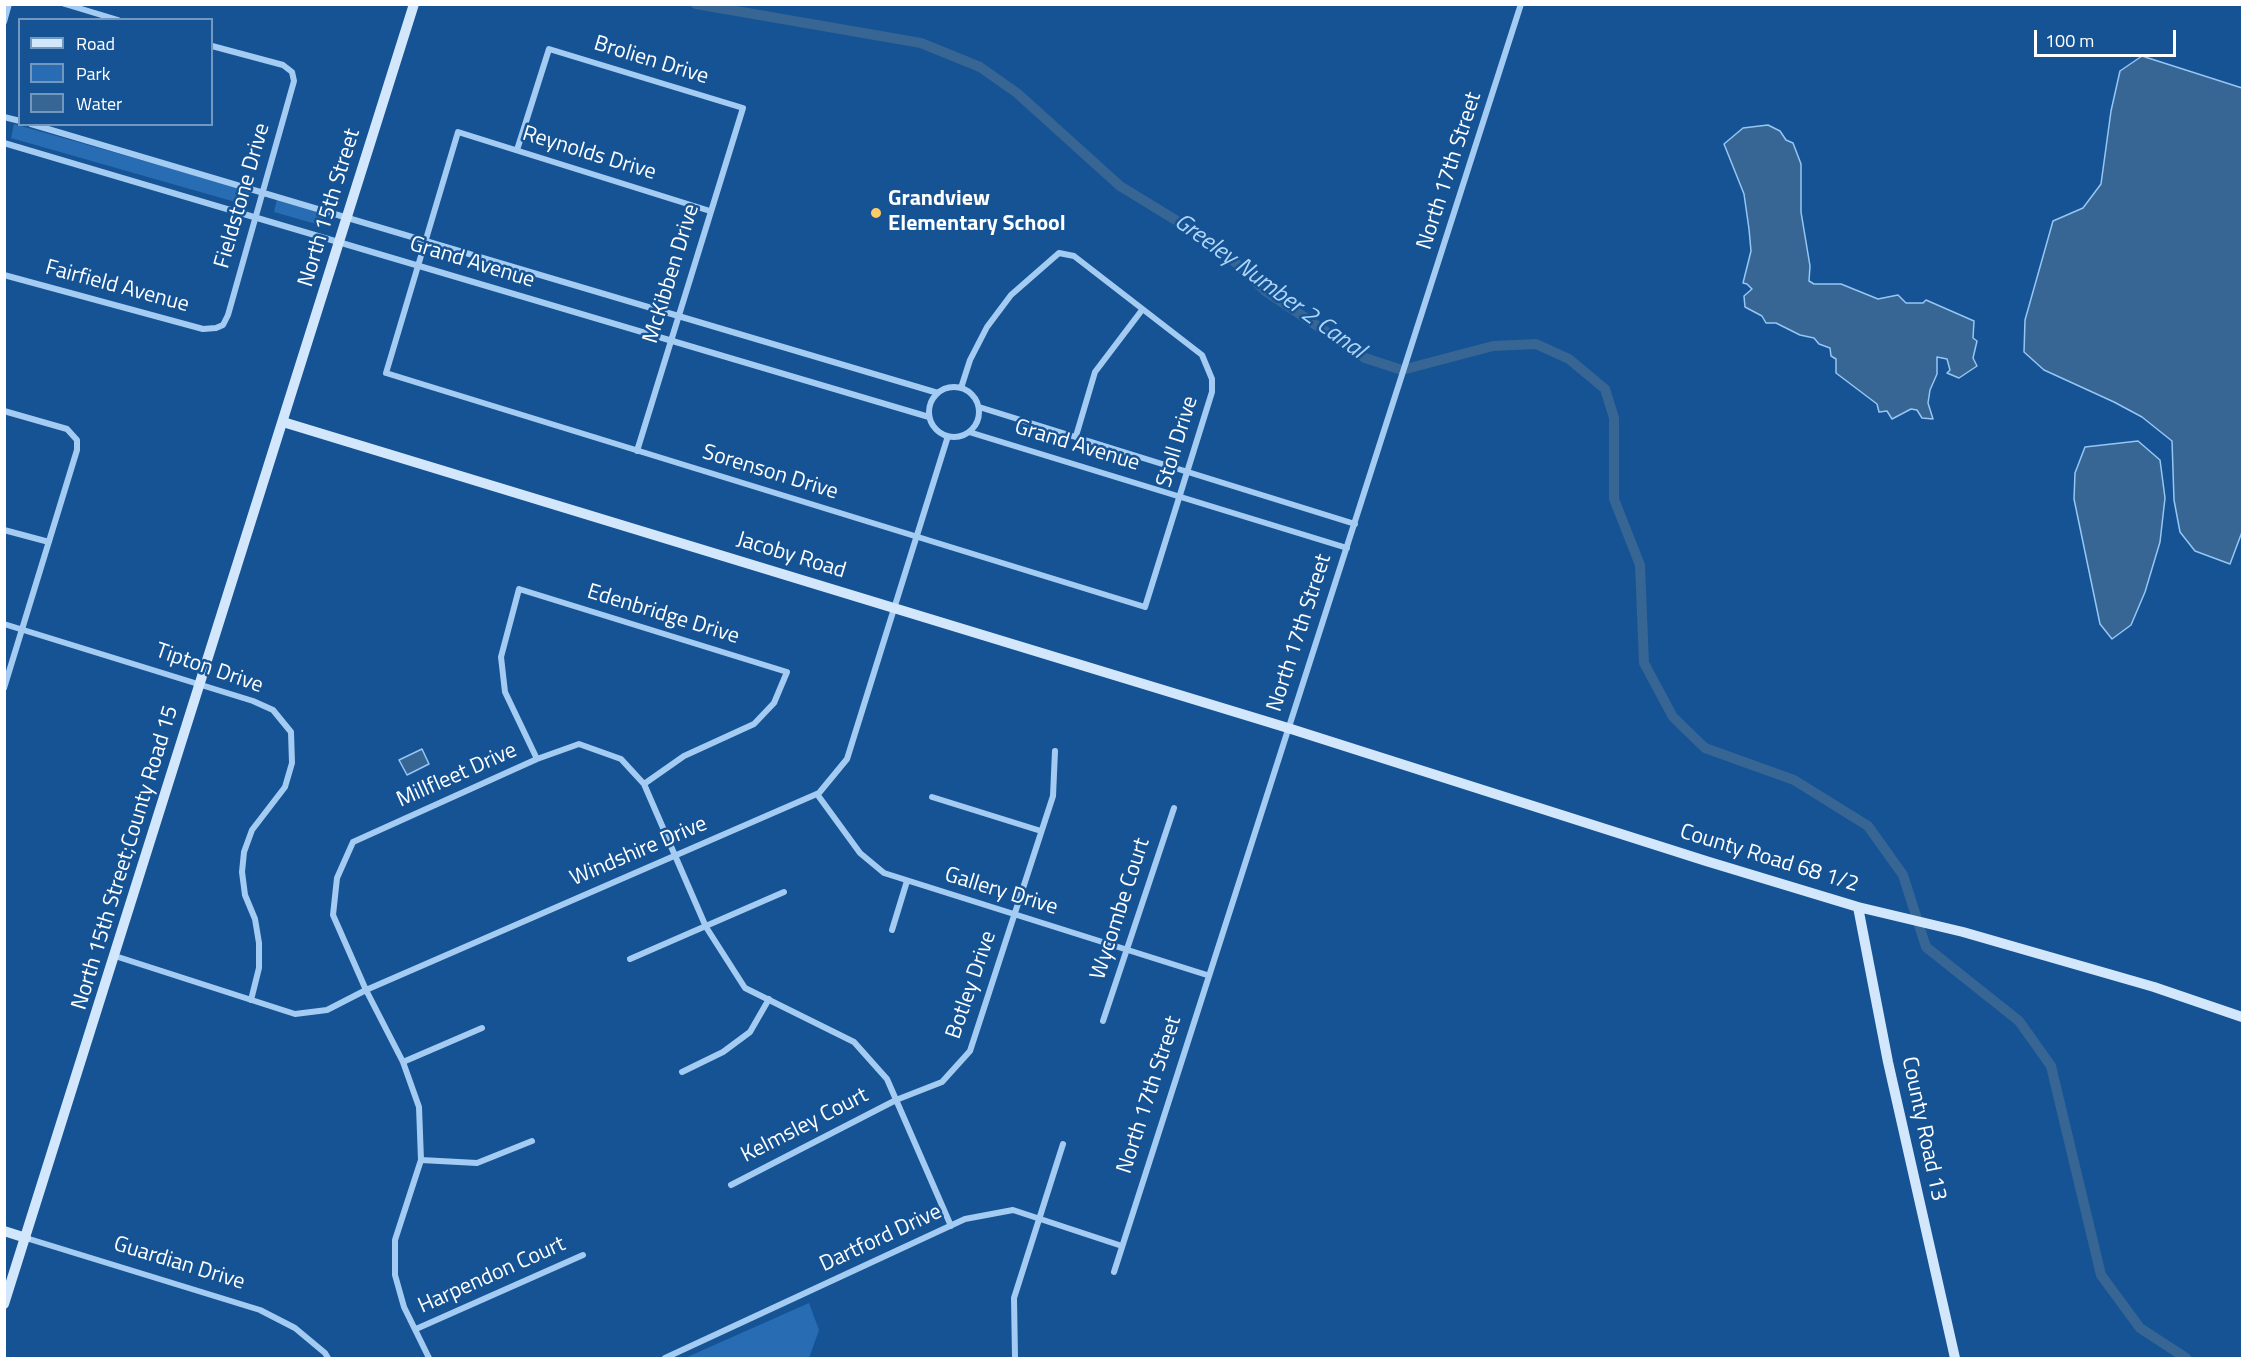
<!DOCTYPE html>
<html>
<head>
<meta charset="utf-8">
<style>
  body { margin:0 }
  #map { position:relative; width:2247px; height:1363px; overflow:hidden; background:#155394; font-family:"Titillium Web",sans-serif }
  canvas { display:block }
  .frame { position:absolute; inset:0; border:6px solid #fff; pointer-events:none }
  .legend { position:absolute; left:18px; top:18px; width:195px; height:108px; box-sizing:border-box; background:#155394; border:2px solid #7398bf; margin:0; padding:8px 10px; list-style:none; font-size:18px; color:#fff }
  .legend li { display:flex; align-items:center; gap:12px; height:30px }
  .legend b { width:30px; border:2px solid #7398bf }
  .scale { position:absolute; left:2034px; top:30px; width:142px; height:27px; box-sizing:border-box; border:3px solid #fff; border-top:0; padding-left:8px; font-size:18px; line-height:21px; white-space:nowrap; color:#fff; -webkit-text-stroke:4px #155394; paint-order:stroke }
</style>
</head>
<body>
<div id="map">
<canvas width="2247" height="1363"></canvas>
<div class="frame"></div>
<ul class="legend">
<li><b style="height:8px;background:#d3e7fc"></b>Road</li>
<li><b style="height:16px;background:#286db3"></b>Park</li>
<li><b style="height:16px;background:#376594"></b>Water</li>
</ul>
<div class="scale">100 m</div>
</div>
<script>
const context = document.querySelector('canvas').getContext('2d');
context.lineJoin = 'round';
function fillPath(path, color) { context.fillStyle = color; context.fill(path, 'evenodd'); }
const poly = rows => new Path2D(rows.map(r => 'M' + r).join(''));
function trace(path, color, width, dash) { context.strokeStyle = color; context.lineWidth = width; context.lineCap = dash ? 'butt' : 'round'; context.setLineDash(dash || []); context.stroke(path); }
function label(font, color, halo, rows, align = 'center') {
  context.font = font + ' "Titillium Web",sans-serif'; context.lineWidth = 5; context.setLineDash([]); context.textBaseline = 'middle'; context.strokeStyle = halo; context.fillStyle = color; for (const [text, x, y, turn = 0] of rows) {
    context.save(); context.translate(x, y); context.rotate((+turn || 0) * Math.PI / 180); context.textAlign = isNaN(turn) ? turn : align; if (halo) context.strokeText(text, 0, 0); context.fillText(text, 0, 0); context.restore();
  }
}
fillPath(poly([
  [14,124,250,191,246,205,11,138],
  [277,199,323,214,323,221,316,224,274,212],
  [809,1303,819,1330,809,1358,685,1358]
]), '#286db3');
const water = poly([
  [2142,56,2242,88,2242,532,2230,564,2195,551,2180,532,2174,500,2172,441,2142,417,2114,402,2044,370,2024,352,2025,320,2053,221,2083,208,2101,184,2111,111,2120,71,2142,56],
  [1768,125,1780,131,1786,140,1793,143,1801,164,1801,212,1810,266,1809,281,1814,284,1841,284,1878,299,1898,295,1906,303,1923,303,1926,300,1974,321,1973,338,1977,341,1973,358,1977,366,1959,378,1947,373,1950,370,1947,359,1937,357,1937,374,1930,390,1928,403,1933,419,1922,418,1917,410,1911,409,1892,419,1887,411,1879,412,1877,404,1836,373,1836,359,1831,356,1830,348,1819,344,1814,338,1800,335,1776,323,1766,323,1762,316,1745,307,1744,296,1752,289,1747,284,1743,283,1751,251,1749,229,1744,194,1724,144,1743,128,1768,125],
  [2138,441,2160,460,2165,498,2160,542,2145,592,2131,625,2112,639,2100,624,2074,499,2075,473,2085,447,2138,441],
  [422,749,429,764,407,775,399,760,422,749]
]);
fillPath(water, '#376594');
trace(water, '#96c7f4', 1.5);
trace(poly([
  [696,4,921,43,980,67,1017,93,1120,186,1218,246,1264,290,1365,358,1402,370,1493,346,1536,344,1569,359,1605,389,1614,418,1614,499,1640,565,1644,663,1673,717,1705,748,1794,780,1868,826,1903,875,1926,947,2019,1021,2051,1066,2101,1275,2140,1328,2186,1358]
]), '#376594', 10);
trace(poly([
  [65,4,118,20],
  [4,22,9,4],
  [4,117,20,121],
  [31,124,938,393],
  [4,143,929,417],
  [517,150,549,49,743,108,637,451],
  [710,211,458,132,386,373,1145,607,1212,392,1212,379,1202,355,1074,256,1059,253,1011,295,987,327,970,360,961,388],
  [4,275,203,329,216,328,223,325,228,315,294,81,292,72,283,65,212,46],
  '929 412a25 25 0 1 1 50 0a25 25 0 1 1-50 0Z',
  [979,407,1355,524],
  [4,411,67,429,77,440,77,450,4,688],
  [969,432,1347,548],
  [1076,436,1095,372,1142,310],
  [4,530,49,542],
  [4,624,253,701,273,710,291,732,292,763,285,787,252,830,244,852,242,872,245,895,255,919,259,943,259,968,251,1000],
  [537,759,505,692,501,657,519,589,787,672,774,703,754,724,684,756,644,784],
  [817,794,860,853,884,873,1207,975],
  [932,797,1041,831],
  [892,930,907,881],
  [115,956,295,1014,327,1010,366,990,819,793,847,759,948,436],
  [630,959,784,892],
  [1103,1021,1174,808],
  [403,1062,482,1028],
  [682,1072,723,1052,750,1032,769,999],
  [421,1160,477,1163,532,1141],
  [731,1185,896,1100,942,1082,970,1051,1053,796,1055,751],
  [26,1238,260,1310,295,1328,325,1353,328,1358],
  [1114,1272,1521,4],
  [416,1329,583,1255],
  [429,1358,404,1307,395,1275,395,1240,421,1160,419,1107,403,1062,366,990,333,915,337,878,353,842,537,759,579,744,621,759,644,784,706,927,745,988,854,1042,887,1079,951,1226],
  [665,1358,965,1219,1013,1210,1122,1246],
  [1015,1358,1014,1298,1063,1144]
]), '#a4cbf2', 6);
trace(poly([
  [283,422,1288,728,1706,861,1858,907,1963,932,2154,987,2242,1017],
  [1858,907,1888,1062,1955,1358],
  [4,1231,26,1238],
  [4,1304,414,4]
]), '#d3e7fc', 10);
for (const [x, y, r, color] of [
  [876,213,6,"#ffcb65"]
]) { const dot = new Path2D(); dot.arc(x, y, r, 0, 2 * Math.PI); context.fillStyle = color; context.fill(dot); trace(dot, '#155394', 2); }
label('22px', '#fff', '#155394', [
  ["Brolien Drive",651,61,17],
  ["Reynolds Drive",589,154,17],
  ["North 17th Street",1450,171,-72],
  ["Fieldstone Drive",243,196,-74],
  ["North 15th Street",330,208,-73],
  ["Grand Avenue",472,263,17],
  ["McKibben Drive",672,274,-73],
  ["Fairfield Avenue",117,287,15],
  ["Stoll Drive",1178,442,-73],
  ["Grand Avenue",1077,446,17],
  ["Sorenson Drive",770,473,17],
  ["Jacoby Road",791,556,17],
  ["Edenbridge Drive",663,615,17],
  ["North 17th Street",1300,633,-72],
  ["Tipton Drive",209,669,19],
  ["Millfleet Drive",457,776,-24],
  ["Windshire Drive",639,852,-23],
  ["North 15th Street;County Road 15",126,858,-73],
  ["County Road 68 1/2",1769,859,17],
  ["Gallery Drive",1001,892,17],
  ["Wycombe Court",1121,909,-72],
  ["Botley Drive",972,985,-71],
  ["North 17th Street",1150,1095,-72],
  ["Kelmsley Court",805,1126,-27],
  ["County Road 13",1923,1129,78],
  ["Dartford Drive",881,1239,-25],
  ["Guardian Drive",179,1264,17],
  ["Harpendon Court",492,1276,-24]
]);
label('bold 22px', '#fff', '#155394', [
  ["Grandview",888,200],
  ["Elementary School",888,225]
], 'left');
label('italic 24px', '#b0d5f8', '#155394', [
  ["Greeley Number 2 Canal",1269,287,36]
]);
</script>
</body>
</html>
